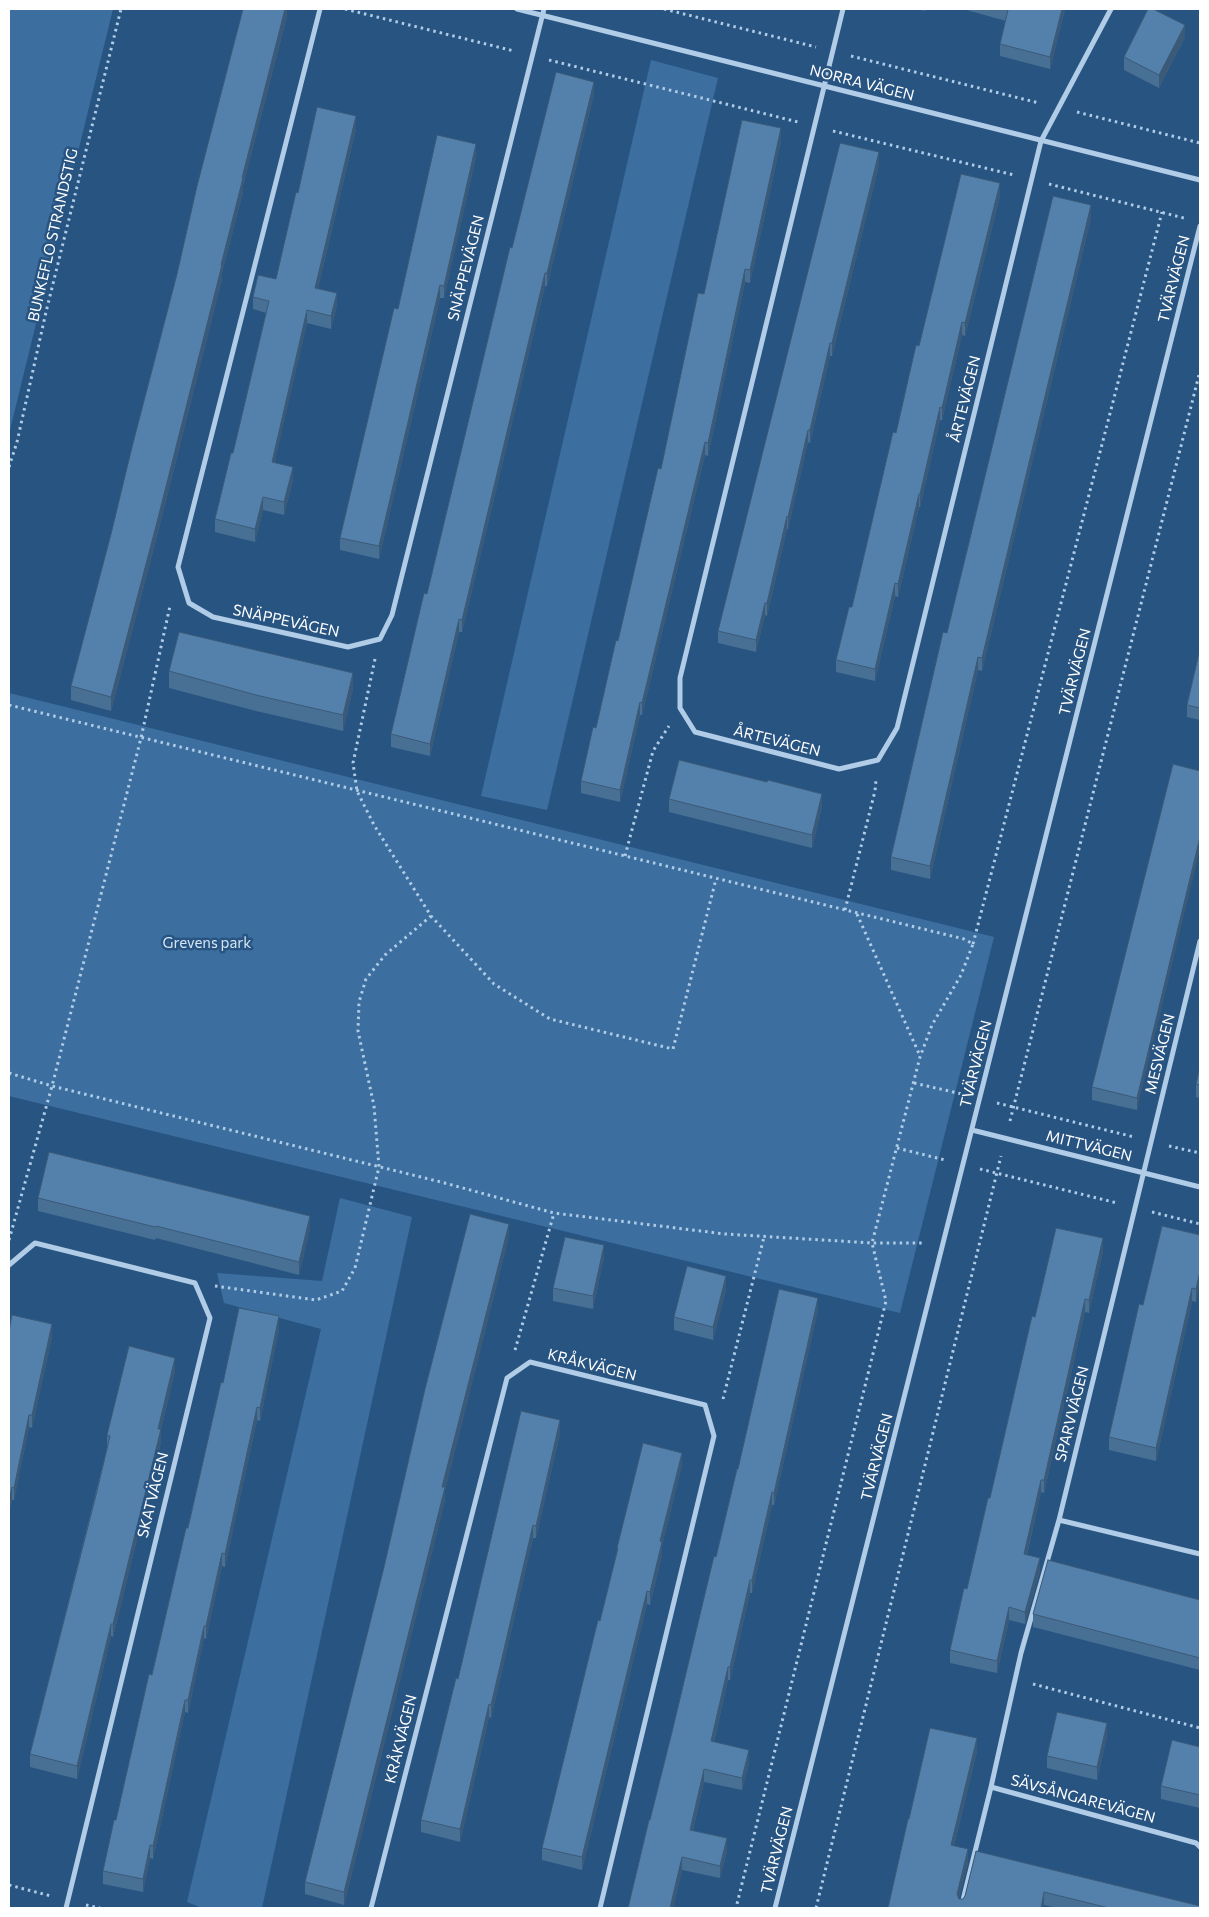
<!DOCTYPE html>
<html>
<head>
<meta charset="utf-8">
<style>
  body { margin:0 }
  #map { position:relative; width:1209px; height:1917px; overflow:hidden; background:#285482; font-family:Commissioner,sans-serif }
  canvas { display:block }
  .frame { position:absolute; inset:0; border:10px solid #fff; pointer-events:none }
</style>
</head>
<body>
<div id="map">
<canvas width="1209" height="1917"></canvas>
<div class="frame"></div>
</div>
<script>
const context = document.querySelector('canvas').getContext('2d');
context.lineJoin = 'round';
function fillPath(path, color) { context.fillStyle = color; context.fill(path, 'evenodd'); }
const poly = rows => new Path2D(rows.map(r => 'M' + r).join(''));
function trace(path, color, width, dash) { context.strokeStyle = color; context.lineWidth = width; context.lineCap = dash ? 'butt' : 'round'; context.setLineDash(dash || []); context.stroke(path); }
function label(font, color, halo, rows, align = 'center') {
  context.font = font + ' Commissioner,sans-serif'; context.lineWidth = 5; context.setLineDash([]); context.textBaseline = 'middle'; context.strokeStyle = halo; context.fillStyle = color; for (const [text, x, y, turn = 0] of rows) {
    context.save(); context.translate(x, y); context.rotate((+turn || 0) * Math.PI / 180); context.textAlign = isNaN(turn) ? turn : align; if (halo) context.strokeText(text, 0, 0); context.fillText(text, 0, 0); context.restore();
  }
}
fillPath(poly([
  [9,9,113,9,9,434],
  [651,60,718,78,547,810,481,796],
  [9,693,994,937,900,1313,9,1096],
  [340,1198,412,1217,262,1908,202,1908,187,1902,321,1329,224,1303,217,1273,322,1281]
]), '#3c6f9f');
trace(poly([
  [345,9,514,51],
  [664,9,816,47],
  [851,56,1039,103],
  [549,60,798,122],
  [1077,112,1200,143],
  [833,131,1014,175],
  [1049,184,1184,218],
  [9,467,17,442,46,312,121,9],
  [375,659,353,763,357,791,374,825,431,916,494,984,550,1019,673,1049,716,879],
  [9,705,964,939,973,944,961,975,932,1025,920,1057,872,1243,886,1301,736,1908],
  [625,856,653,751,669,726],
  [845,910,875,791,876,780],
  [857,914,920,1056],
  [973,944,1162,212],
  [9,1073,52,1086,441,1182,554,1213,725,1234,872,1243,924,1243],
  [914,1083,962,1094],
  [997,1103,1134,1137],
  [1010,1121,1200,371],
  [1169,1146,1200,1153],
  [897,1148,945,1160],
  [980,1169,1117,1203],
  [1152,1212,1200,1224],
  [9,1240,52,1086,141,738,170,606],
  [215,1286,316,1300,342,1291,355,1268,379,1167,374,1106,358,1031,359,1002,366,979,385,955,431,916],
  [515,1350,554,1213],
  [723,1399,764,1237],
  [1033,1684,1200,1728],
  [9,1885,51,1896],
  [86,1905,100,1908],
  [816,1908,1001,1156]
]), '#b0cce6', 3, [2.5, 4]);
trace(poly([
  [320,9,178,567,189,603,213,617,348,647,380,639,392,615,544,9],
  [517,9,1200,180],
  [843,9,680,678,680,708,695,732,839,769,878,760,897,728,1041,141,1111,9],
  [1200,941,1059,1520,1200,1554],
  [972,1130,1200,1187],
  [9,1265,35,1243,195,1283,210,1318,66,1908],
  [991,1787,1021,1653,1059,1520],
  [371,1908,507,1378,530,1362,705,1405,714,1436,600,1908],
  [775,1908,1200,226],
  [961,1908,991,1787,1196,1843,1200,1847]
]), '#b0cce6', 5);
fillPath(poly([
  [287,9,287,16,243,186,243,192,222,273,222,279,156,540,111,711,71,700,71,686],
  [915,9,926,9,925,11],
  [963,9,1065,9,1050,69,1000,56,1000,44,1006,21],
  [1185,37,1159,88,1124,70,1124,57],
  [594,94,547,286,545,286,462,632,459,632,430,756,391,747,391,734,427,594,512,248],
  [356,129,318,288,337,305,331,329,307,323,274,463,293,480,284,515,263,510,255,542,215,532,215,519,233,453,266,313,253,309,253,297,276,279],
  [781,141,750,283,745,282,708,456,705,455,642,715,640,715,620,802,581,793,581,781,596,728,618,641,704,294],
  [476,157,444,298,440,298,379,559,340,550,340,538,398,309],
  [879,165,832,356,830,356,810,443,808,442,788,529,787,529,767,616,765,615,756,652,718,643,718,631],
  [1000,196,965,336,962,335,942,420,940,420,920,507,919,507,898,597,895,596,875,681,836,672,836,660,852,607,896,433,919,346],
  [1091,218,982,671,978,670,930,879,891,870,891,857,947,633],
  [1200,649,1200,720,1187,717,1187,705],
  [169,671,353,689,343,731,256,711,169,688],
  [1200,771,1137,1110,1092,1100,1092,1087],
  [767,782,822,807,812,848,669,812,669,799],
  [1200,1067,1200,1098,1196,1097,1196,1084],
  [38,1198,310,1229,299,1275,156,1238,155,1240,38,1211],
  [1200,1235,1196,1302,1192,1301,1156,1461,1109,1450,1109,1437,1143,1305],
  [509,1236,445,1490,445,1500,344,1905,305,1894,305,1882],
  [1103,1251,1089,1313,1085,1312,1044,1493,1041,1492,1027,1555,1040,1571,1025,1624,1009,1620,997,1673,950,1663,950,1650,967,1589,1035,1317],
  [604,1257,593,1309,553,1301,553,1288],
  [726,1289,713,1340,674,1330,674,1317],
  [818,1310,774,1505,772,1505,752,1593,750,1593,730,1680,728,1680,714,1742,749,1763,742,1790,704,1782,693,1830,727,1851,720,1878,682,1870,673,1908,628,1908,738,1469],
  [12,1315,52,1337,32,1428,29,1427,14,1500,12,1500,9,1514],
  [279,1329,260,1421,257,1420,225,1567,222,1566,206,1639,204,1638,188,1713,185,1712,153,1859,150,1858,143,1892,103,1884,103,1871,116,1820,223,1383],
  [175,1371,161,1429,161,1442,113,1637,111,1636,77,1779,30,1767,30,1754,107,1448,107,1435],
  [560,1433,536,1538,533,1538,491,1718,489,1717,460,1842,421,1832,421,1820,458,1679],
  [682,1465,662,1546,662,1555,650,1605,647,1604,582,1870,542,1860,542,1848,617,1556,617,1548],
  [1200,1600,1200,1670,1033,1627,1033,1614],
  [1107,1736,1097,1780,1047,1768,1047,1756],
  [1200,1747,1200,1808,1161,1799,1161,1786],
  [977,1751,954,1846,968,1862,959,1898,959,1899,963,1899,965,1896,976,1851,1200,1908,1057,1908,1044,1905,1044,1908,888,1908,909,1819]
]), '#486f94');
fillPath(poly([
  [285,9,287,9,287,16,243,186,243,192,222,273,222,279,156,540,111,711,111,697,221,265,242,178],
  [1062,9,1065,9,1050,69,1050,57],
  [1185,25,1185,37,1159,88,1159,75],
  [594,82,594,94,547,286,547,273],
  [356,116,356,129,315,300,315,288],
  [781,128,781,141,750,283,750,270],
  [476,144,476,157,444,298,444,286],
  [879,152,879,165,832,356,832,343],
  [1000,183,1000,196,965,336,965,323],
  [1091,205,1091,218,982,671,982,658],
  [745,269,745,282,708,456,708,443],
  [545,273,545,286,462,632,462,620],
  [440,285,440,298,379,559,379,546],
  [337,293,337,305,331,329,331,316],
  [307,310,307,323,272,475,272,462],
  [962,322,962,335,942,420,942,408],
  [830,343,830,356,810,443,810,430],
  [940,407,940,420,920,507,920,494],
  [808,430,808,442,788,529,788,517],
  [705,442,705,455,642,715,642,703],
  [293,467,293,480,284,515,284,502],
  [919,494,919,507,898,597,898,584],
  [263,497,263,510,255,542,255,529],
  [787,516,787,529,767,616,767,603],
  [895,583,895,596,875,681,875,669],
  [765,603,765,615,756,652,756,640],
  [459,619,459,632,430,756,430,744],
  [978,657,978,670,930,879,930,866],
  [353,673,353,689,343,731,343,715],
  [640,702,640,715,620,802,620,790],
  [822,794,822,807,812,848,812,835],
  [1200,837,1200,849,1137,1110,1137,1098],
  [310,1216,310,1229,299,1275,299,1262],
  [509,1224,509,1236,445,1490,445,1500,344,1905,344,1892,442,1487],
  [1103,1238,1103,1251,1089,1313,1089,1300],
  [604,1245,604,1257,593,1309,593,1296],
  [1200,1271,1200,1284,1196,1302,1196,1289],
  [726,1276,726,1289,713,1340,713,1327],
  [1192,1288,1192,1301,1156,1461,1156,1448],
  [818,1298,818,1310,774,1505,774,1493],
  [1085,1299,1085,1312,1044,1493,1044,1480],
  [279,1316,279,1329,260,1421,260,1408],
  [52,1324,52,1337,32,1428,32,1415],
  [175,1358,175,1371,158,1441,158,1429],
  [257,1407,257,1420,225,1567,225,1554],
  [29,1415,29,1427,14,1500,14,1488],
  [560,1420,560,1433,536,1538,536,1526],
  [161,1429,161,1442,113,1637,113,1624],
  [682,1453,682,1465,662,1546,662,1555,650,1605,650,1592,660,1541],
  [1041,1480,1041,1492,1024,1567,1024,1554],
  [12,1487,12,1500,9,1514,9,1501],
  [772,1492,772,1505,752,1593,752,1580],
  [533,1525,533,1538,491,1718,491,1705],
  [222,1553,222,1566,206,1639,206,1626],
  [1040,1558,1040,1571,1025,1624,1025,1612],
  [750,1580,750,1593,730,1680,730,1667],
  [647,1591,647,1604,582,1870,582,1857],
  [1009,1607,1009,1620,997,1673,997,1661],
  [111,1624,111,1636,77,1779,77,1766],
  [204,1626,204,1638,188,1713,188,1700],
  [728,1667,728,1680,711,1754,711,1741],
  [185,1700,185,1712,153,1859,153,1846],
  [489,1704,489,1717,460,1842,460,1829],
  [1107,1723,1107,1736,1097,1780,1097,1767],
  [977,1738,977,1751,951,1858,951,1845],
  [749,1750,749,1763,742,1790,742,1778],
  [704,1769,704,1782,690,1842,690,1830],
  [727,1838,727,1851,720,1878,720,1866],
  [150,1845,150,1858,143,1892,143,1879],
  [968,1849,968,1862,957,1907,957,1894],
  [682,1857,682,1870,673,1908,670,1908],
  [1044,1892,1044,1908,1041,1908]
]), '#3b5a78');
const building = poly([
  [243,9,285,9,242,178,243,178,221,265,222,265,156,526,111,697,71,686,111,534,132,447,177,274,197,186,243,9],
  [1006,9,1062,9,1050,57,1000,44,1008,10,1006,9],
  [1148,9,1153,9,1185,25,1159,75,1124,57,1148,9],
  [556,72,594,82,547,273,545,273,462,620,459,619,430,744,391,734,424,593,427,594,510,247,512,248,556,72],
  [317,107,356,116,315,288,337,293,331,316,307,310,272,462,293,467,284,502,263,497,255,529,215,519,231,453,233,453,269,301,253,297,258,275,276,279,296,192,298,193,317,107],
  [742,120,781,128,750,270,745,269,708,443,705,442,642,703,640,702,620,790,581,781,593,727,596,728,616,640,618,641,658,468,661,469,698,293,704,294,742,120],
  [437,135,476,144,444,286,440,285,379,546,340,538,394,308,398,309,437,135],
  [840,143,879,152,832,343,830,343,810,430,808,430,788,517,787,516,767,603,765,603,756,640,718,631,840,143],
  [961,174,1000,183,965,323,962,322,942,408,940,407,920,494,919,494,898,584,895,583,875,669,836,660,849,607,852,607,893,432,896,433,916,345,919,346,961,174],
  [1053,196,1091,205,982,658,978,657,930,866,891,857,943,632,947,633,1053,196],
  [179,632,353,673,343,715,256,695,169,671,179,632],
  [1200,649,1200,708,1187,705,1200,649],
  [679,760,767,782,768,780,822,794,812,835,669,799,679,760],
  [1173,764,1200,771,1200,837,1137,1098,1092,1087,1173,764],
  [1200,1067,1200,1085,1196,1084,1200,1067],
  [49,1152,310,1216,299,1262,156,1226,155,1227,38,1198,49,1152],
  [470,1214,509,1224,442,1487,445,1487,344,1892,305,1882,384,1567,425,1389,470,1214],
  [1162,1226,1200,1235,1200,1271,1196,1289,1192,1288,1156,1448,1109,1437,1139,1304,1143,1305,1162,1226],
  [1056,1228,1103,1238,1089,1300,1085,1299,1044,1480,1041,1480,1024,1554,1040,1558,1025,1612,1009,1607,997,1661,950,1650,964,1588,967,1589,988,1498,990,1498,1032,1316,1035,1317,1056,1228],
  [565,1237,604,1245,593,1296,553,1288,565,1237],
  [687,1266,726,1276,713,1327,674,1317,687,1266],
  [779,1289,818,1298,774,1493,772,1492,752,1580,750,1580,730,1667,728,1667,711,1741,749,1750,742,1778,704,1769,690,1830,727,1838,720,1866,682,1857,670,1908,628,1908,649,1820,650,1820,672,1732,714,1556,716,1557,737,1469,738,1469,779,1289],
  [239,1308,279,1316,260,1408,257,1407,225,1554,222,1553,206,1626,204,1626,188,1700,185,1700,153,1846,150,1845,143,1879,103,1871,114,1820,116,1820,149,1674,152,1675,186,1528,188,1528,221,1382,223,1383,239,1308],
  [12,1315,52,1324,32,1415,29,1415,14,1488,12,1487,9,1501,9,1331,12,1315],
  [129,1346,175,1358,158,1429,161,1429,113,1624,111,1624,77,1766,30,1754,97,1491,110,1436,107,1435,129,1346],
  [521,1411,560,1420,536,1526,533,1525,491,1705,489,1704,460,1829,421,1820,456,1678,458,1679,521,1411],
  [643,1443,682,1453,660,1541,662,1542,650,1592,647,1591,582,1857,542,1848,598,1620,600,1621,618,1548,617,1548,643,1443],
  [1048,1560,1200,1600,1200,1658,1033,1614,1048,1560],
  [1057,1712,1107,1723,1097,1767,1047,1756,1057,1712],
  [930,1728,977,1738,951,1845,968,1849,957,1894,959,1899,963,1899,965,1896,976,1851,1200,1906,1200,1908,1109,1908,1044,1892,1041,1908,888,1908,908,1819,909,1819,930,1728],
  [1172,1740,1200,1747,1200,1795,1161,1786,1172,1740]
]);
fillPath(building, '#5481ac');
trace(building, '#3b5a78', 1);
label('15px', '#fff', '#285482', [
  ["NORRA VÄGEN",862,83,14],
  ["BUNKEFLO STRANDSTIG",53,235,-77],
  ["SNÄPPEVÄGEN",466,268,-76],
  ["TVÄRVÄGEN",1174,279,-76],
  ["ÅRTEVÄGEN",965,399,-76],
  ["SNÄPPEVÄGEN",286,621,12],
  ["TVÄRVÄGEN",1075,672,-76],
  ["ÅRTEVÄGEN",777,741,14],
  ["MESVÄGEN",1160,1054,-76],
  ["TVÄRVÄGEN",976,1064,-76],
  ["MITTVÄGEN",1089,1146,14],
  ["KRÅKVÄGEN",592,1365,14],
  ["SPARVVÄGEN",1072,1414,-76],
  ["TVÄRVÄGEN",877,1457,-76],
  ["SKATVÄGEN",153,1495,-76],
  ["KRÅKVÄGEN",401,1739,-76],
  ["SÄVSÅNGAREVÄGEN",1083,1799,15],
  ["TVÄRVÄGEN",777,1850,-76]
]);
label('15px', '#d3e5f5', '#285482', [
  ["Grevens park",207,943]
]);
</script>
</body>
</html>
